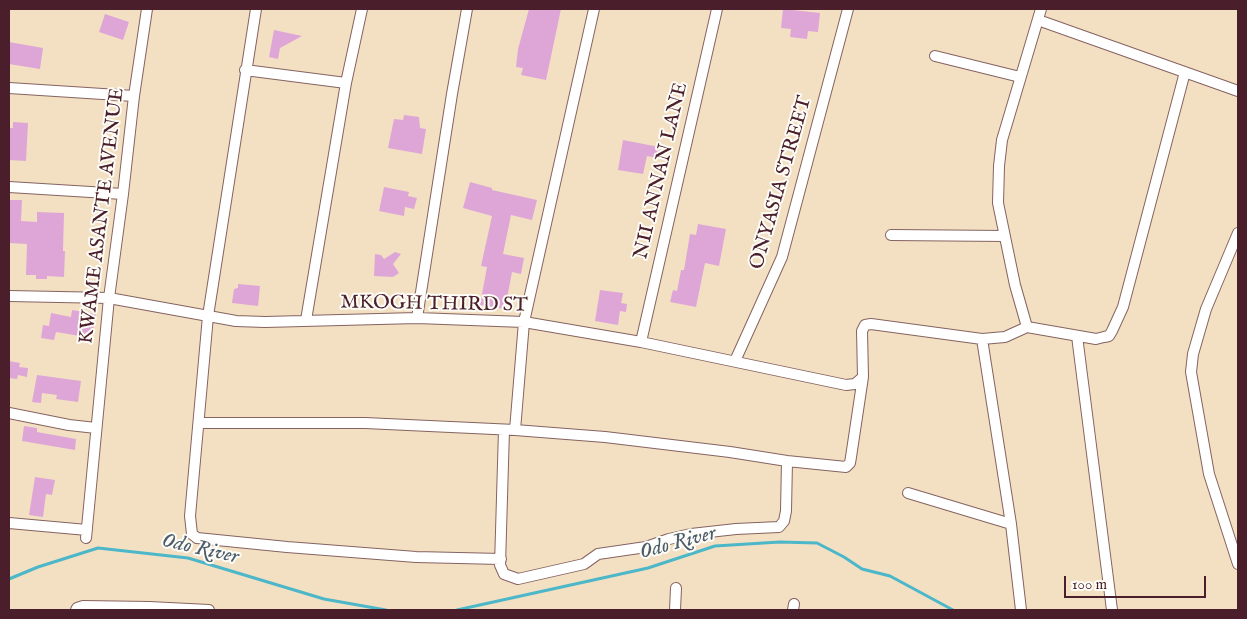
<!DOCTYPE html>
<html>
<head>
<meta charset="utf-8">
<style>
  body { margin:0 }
  #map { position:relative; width:1247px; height:619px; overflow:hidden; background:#f3e0c3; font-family:"IM FELL English",serif }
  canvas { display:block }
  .frame { position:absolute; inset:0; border:10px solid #4a1f2b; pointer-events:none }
  .scale { position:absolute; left:1064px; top:576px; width:142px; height:22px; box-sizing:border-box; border:2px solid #4a1f2b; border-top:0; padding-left:6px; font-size:15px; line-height:18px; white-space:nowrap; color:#4a1f2b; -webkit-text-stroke:4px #fdfcf7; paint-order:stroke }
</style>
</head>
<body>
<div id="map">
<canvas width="1247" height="619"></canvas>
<div class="frame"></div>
<div class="scale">100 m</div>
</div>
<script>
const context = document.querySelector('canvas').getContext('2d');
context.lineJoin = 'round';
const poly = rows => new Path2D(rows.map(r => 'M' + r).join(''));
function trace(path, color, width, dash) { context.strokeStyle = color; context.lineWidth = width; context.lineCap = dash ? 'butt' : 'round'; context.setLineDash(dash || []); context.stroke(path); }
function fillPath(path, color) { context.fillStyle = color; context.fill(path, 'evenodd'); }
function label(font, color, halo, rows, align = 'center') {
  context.font = font + ' "IM FELL English",serif'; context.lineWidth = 4; context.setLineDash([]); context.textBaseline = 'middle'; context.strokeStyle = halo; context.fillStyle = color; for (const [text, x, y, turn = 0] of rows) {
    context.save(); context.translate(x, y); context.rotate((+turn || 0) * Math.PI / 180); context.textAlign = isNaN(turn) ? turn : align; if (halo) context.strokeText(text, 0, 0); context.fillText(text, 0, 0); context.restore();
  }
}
trace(poly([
  [9,579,38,567,98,548,188,558,324,599,386,610],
  [457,610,648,568,715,546,780,542,817,543,844,557,862,569,890,576,953,610]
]), '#4cb7c8', 3);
fillPath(poly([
  [529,9,561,9,546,80,521,75,523,68,516,67,518,49],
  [783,9,820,13,818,32,808,31,807,39,790,37,791,29,781,28],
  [105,14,129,22,123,40,99,32],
  [274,30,302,36,280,48,278,59,269,57],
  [9,42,43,48,40,69,9,64],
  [404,115,419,117,420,128,426,129,422,154,388,148,394,119,403,120],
  [13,122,28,123,26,161,9,160,9,128,13,128],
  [623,140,659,147,657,158,647,156,643,174,618,170],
  [470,182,492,188,492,190,537,200,532,220,511,215,503,254,524,258,521,274,512,272,505,309,480,305,487,267,481,266,492,216,463,208],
  [384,187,409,192,408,196,417,198,414,209,405,207,404,216,379,211],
  [9,200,22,200,21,221,37,222,37,212,64,213,63,251,65,251,64,277,47,276,47,279,36,279,36,275,26,275,27,244,9,243],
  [698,224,726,229,719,266,705,263,696,307,670,302,673,290,677,291,681,270,684,270,690,234,696,235],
  [395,252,401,254,393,264,399,273,393,277,374,276,375,254,381,255,384,259],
  [238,284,260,286,258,306,232,303,234,289,238,288],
  [600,290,623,293,621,303,627,304,626,312,620,311,618,325,595,321],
  [72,310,96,314,92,338,56,332,54,340,41,338,43,325,49,326,51,313,71,317],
  [9,361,20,363,19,367,28,368,27,377,18,375,17,379,9,378],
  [37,375,81,381,78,402,56,399,57,395,42,393,41,403,32,402],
  [24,426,37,428,37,432,76,439,75,450,22,441],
  [35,477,55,480,52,495,46,494,43,517,29,515]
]), '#dda6d7');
const minor = poly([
  [256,9,208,316,190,516,192,534,197,538,287,547,416,557,501,559],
  [1038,20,1238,91],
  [935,56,1020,77],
  [245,70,346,83],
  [9,88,134,96],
  [9,187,123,194],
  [1238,233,1206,309,1193,354,1191,372,1209,474,1238,564],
  [891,235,1005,236],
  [9,296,109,298,236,321,265,322,417,318,524,322,641,342,846,385,855,384,863,377,862,331,865,325,871,324,982,339,1005,337,1027,327,1096,339,1104,337,1109,336,1112,331,1123,307,1185,72],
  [417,318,452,94,467,9],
  [306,320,346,83,362,9],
  [1027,327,1015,285,998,203,999,166,1002,140,1041,9],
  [1077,336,1112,610],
  [982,339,1011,524,1021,610],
  [641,342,717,9],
  [735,361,782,257,848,9],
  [9,413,69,425,96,428],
  [199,423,365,423,515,430,605,437,730,452,787,461,846,467,850,463,851,457,863,377],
  [504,430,500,565,504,574,518,579,584,564,598,554,646,547,669,539,691,534,736,529,779,527,784,521,786,511,787,461],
  [515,430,524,322,594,9],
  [908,493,1011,524],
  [9,523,87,530],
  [86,538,109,298,123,194,134,96,147,9],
  [76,610,77,608,83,606,149,607,209,610],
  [675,610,676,588],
  [793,610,794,604]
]);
trace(minor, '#856360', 12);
trace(minor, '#fff', 10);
label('20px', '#4a1f2b', '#fdfcf7', [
  ["NII ANNAN LANE",662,171,-77],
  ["ONYASIA STREET",782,183,-74],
  ["KWAME ASANTE AVENUE",103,216,-83],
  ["MKOGH THIRD ST",434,305,1]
]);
label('italic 21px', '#4b5c6a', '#fdfcf7', [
  ["Odo River",678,544,-15],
  ["Odo River",200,550,13]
]);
</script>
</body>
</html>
